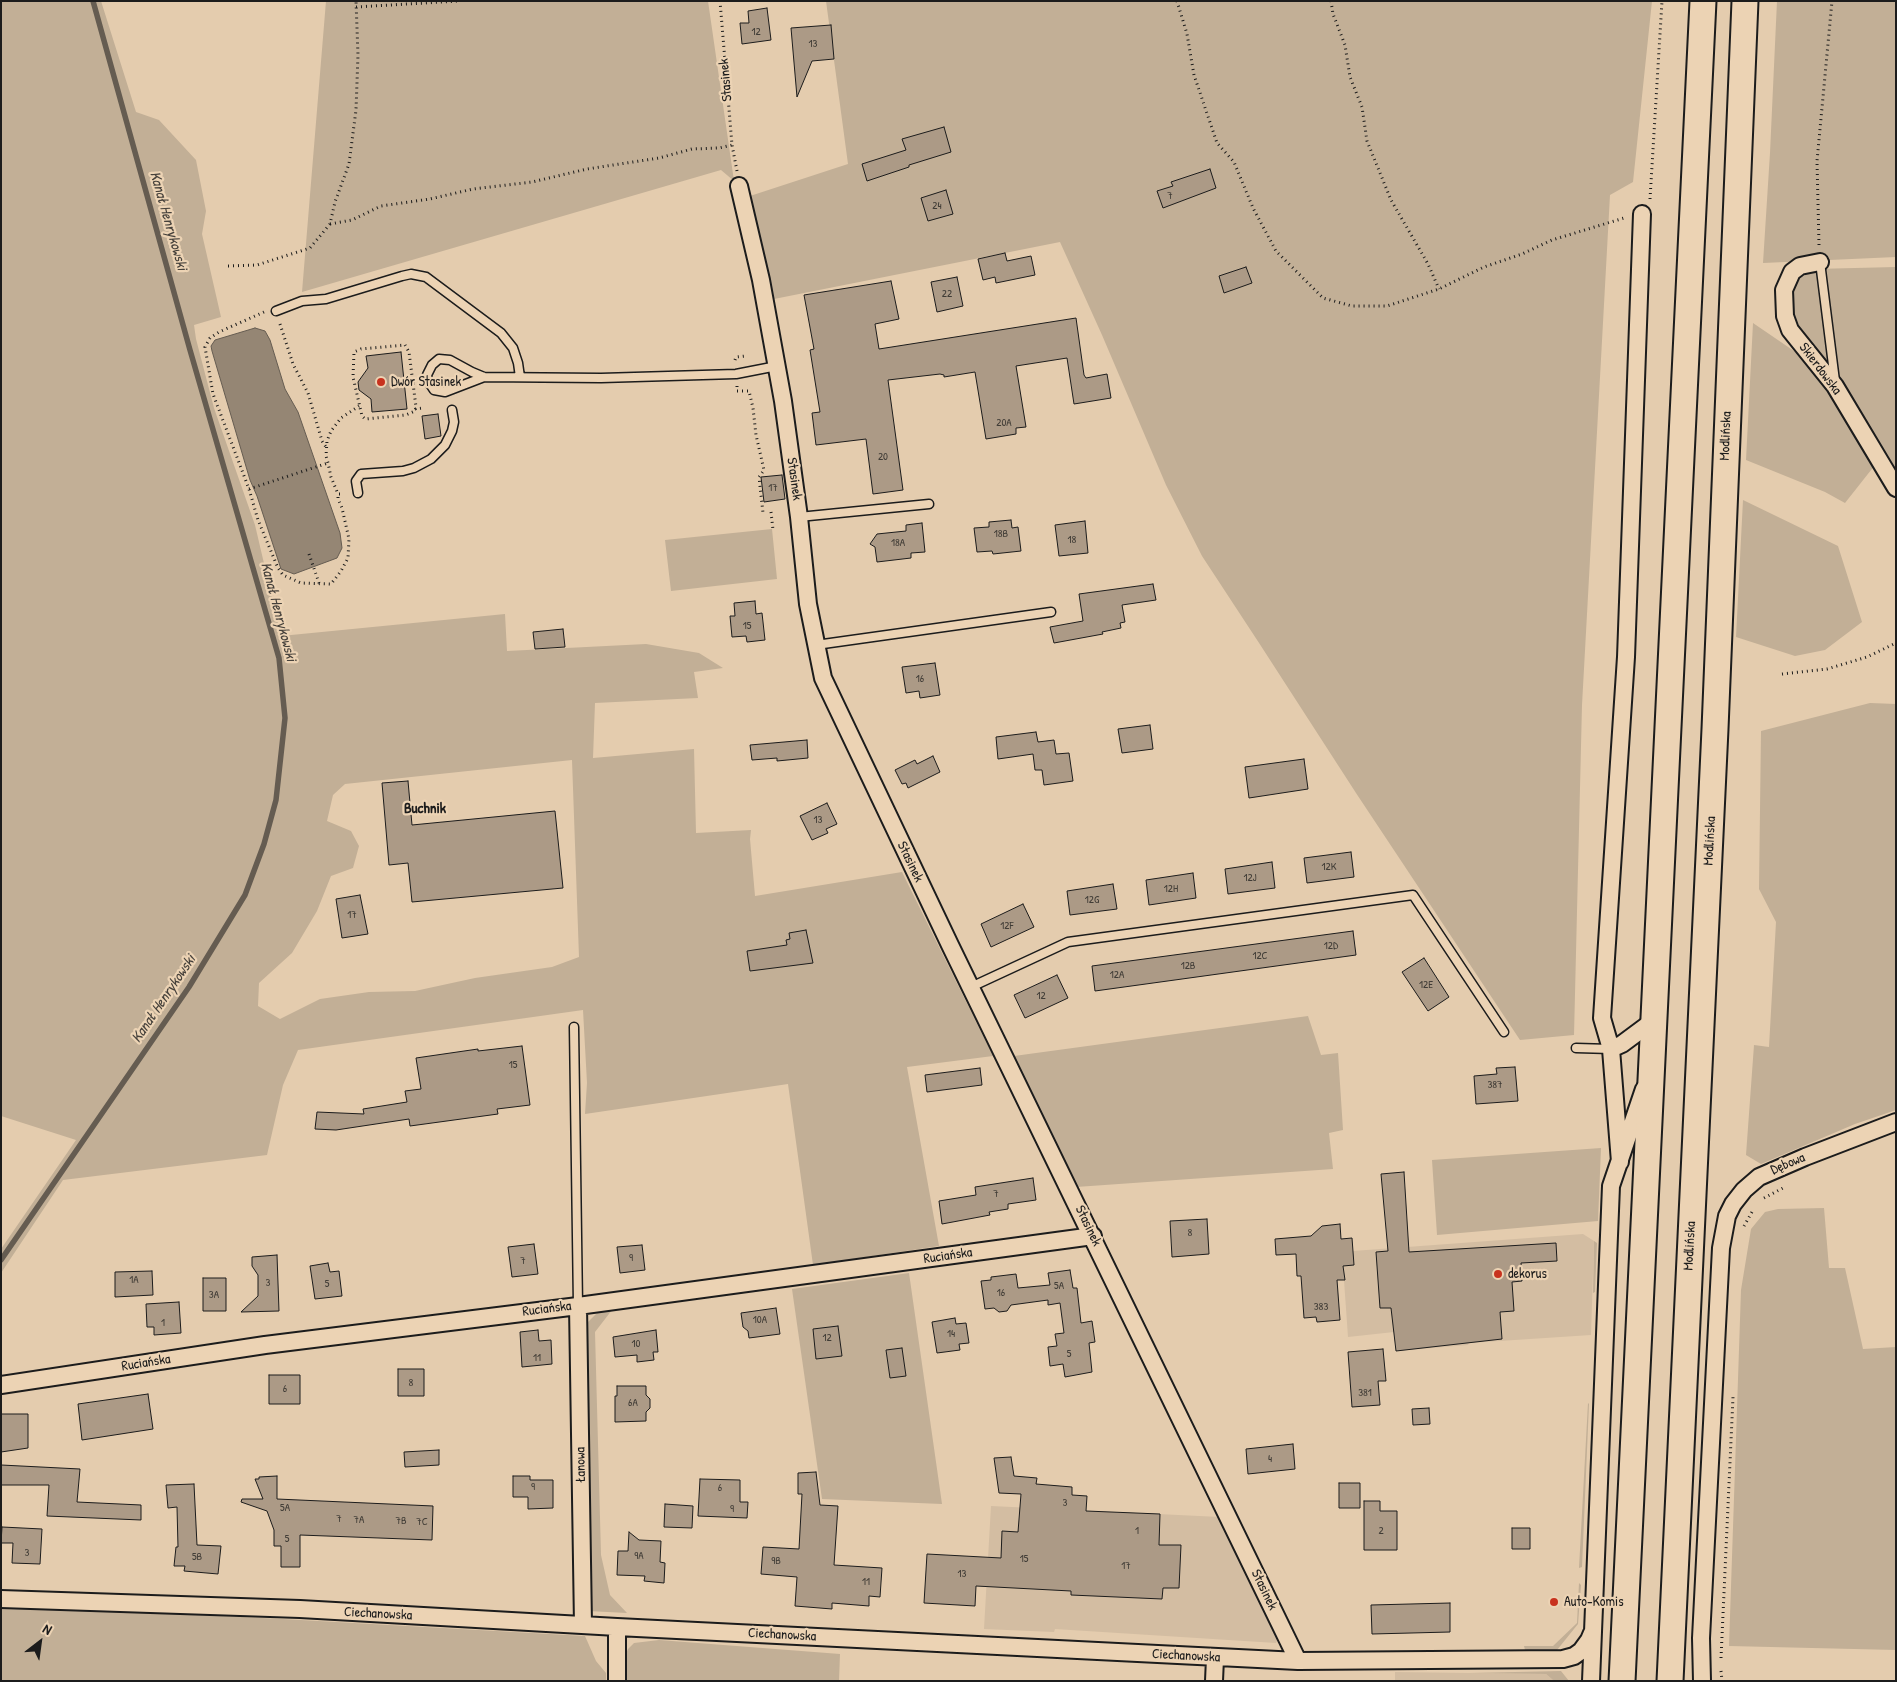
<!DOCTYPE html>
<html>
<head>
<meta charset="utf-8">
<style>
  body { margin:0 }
  #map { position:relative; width:1897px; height:1682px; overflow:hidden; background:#e4ccae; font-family:"Patrick Hand",sans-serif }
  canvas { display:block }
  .frame { position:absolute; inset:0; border:2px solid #1c1c1c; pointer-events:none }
  .north { position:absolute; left:15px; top:1617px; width:50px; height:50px; -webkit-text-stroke:4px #ecd3b4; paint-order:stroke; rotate:30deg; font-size:14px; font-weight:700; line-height:20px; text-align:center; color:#1c1c1c }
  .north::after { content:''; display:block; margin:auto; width:18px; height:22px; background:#1c1c1c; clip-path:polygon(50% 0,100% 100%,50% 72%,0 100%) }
</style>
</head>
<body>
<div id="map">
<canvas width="1897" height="1682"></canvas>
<div class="frame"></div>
<div class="north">N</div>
</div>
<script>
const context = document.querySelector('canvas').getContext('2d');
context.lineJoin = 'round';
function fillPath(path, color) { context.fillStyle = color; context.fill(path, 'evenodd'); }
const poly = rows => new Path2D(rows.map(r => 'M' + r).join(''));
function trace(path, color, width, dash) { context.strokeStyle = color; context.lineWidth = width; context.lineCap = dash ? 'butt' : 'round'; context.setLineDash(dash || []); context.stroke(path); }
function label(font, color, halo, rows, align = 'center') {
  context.font = font + ' "Patrick Hand",sans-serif'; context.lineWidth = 4.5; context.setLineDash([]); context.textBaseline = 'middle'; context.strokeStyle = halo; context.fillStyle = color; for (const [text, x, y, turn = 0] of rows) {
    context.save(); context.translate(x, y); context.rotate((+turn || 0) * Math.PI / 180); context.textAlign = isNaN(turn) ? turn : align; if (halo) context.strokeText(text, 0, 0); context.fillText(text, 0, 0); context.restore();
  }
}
fillPath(poly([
  [1583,1234,1594,1241,1591,1335,1469,1343,1468,1345,1396,1351,1394,1332,1348,1337,1343,1266,1353,1251],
  [991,1506,1220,1517,1278,1638,1276,1643,1055,1629,1054,1632,984,1629],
  [1395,1672,1546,1674,1554,1681,1395,1681]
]), '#d3bda2');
fillPath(poly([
  [1,1,101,1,136,112,159,120,196,160,206,211,202,234,221,317,194,325,196,339,214,408,255,525,281,636,505,614,507,651,646,644,699,653,723,668,694,672,698,698,595,703,593,758,694,749,696,833,751,830,750,839,755,896,902,872,993,1056,907,1067,939,1246,813,1265,788,1084,585,1114,587,1083,583,1010,298,1050,283,1085,267,1155,63,1180,1,1273,1,1249,76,1140,1,1116],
  [572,760,579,957,552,967,475,978,415,991,369,992,320,999,280,1019,258,1006,259,983,292,953,317,911,331,876,353,868,359,846,351,831,327,821,333,795,345,784],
  [326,1,708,1,734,181,721,170,302,292],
  [826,1,1652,1,1633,182,1610,195,1582,705,1574,1035,1520,1040,1356,793,1261,646,1202,556,1166,485,1102,335,1060,242,769,300,750,196,848,164],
  [1777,1,1896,1,1896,257,1763,263,1770,153],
  [1896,267,1896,469,1844,390,1799,331,1789,313,1788,296,1798,280,1814,269],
  [1753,323,1794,351,1823,383,1875,465,1845,503,1825,492,1746,460],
  [1743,500,1838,546,1862,622,1825,650,1795,656,1736,637],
  [772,529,777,579,671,591,665,540],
  [1870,703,1896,704,1896,1110,1855,1124,1761,1164,1746,1155,1754,1045,1769,1047,1776,922,1759,889,1761,731],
  [1308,1016,1321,1055,1338,1053,1343,1130,1329,1133,1333,1169,1076,1187,1014,1056],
  [1601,1148,1598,1221,1437,1235,1432,1160],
  [1824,1208,1829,1268,1845,1268,1863,1349,1896,1347,1896,1650,1729,1646,1741,1290,1751,1229,1765,1212,1778,1209],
  [1594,1241,1597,1243,1595,1292,1593,1293],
  [909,1273,942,1504,822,1499,792,1289],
  [612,1310,595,1332,601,1555,610,1595,627,1613,588,1611,587,1323,598,1312],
  [1588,1403,1589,1404,1582,1567,1579,1568],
  [1579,1583,1581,1585,1578,1624,1557,1650,1525,1650,1524,1646,1553,1646,1577,1623],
  [1,1607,51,1608,283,1619,585,1636,596,1661,606,1673,606,1681,1,1681],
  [659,1640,840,1654,839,1681,624,1681,624,1658,628,1649,634,1643],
  [1561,1671,1569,1681,1554,1681,1546,1674,1469,1673]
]), '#c2af96');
const water = poly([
  [255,328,265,331,270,340,285,389,298,412,340,533,342,548,337,558,294,574,281,569,257,496,250,480,212,351,211,346,215,340,255,328]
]);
fillPath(water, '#958674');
trace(water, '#655c51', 1);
trace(poly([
  [1,1260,189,987,245,895,264,844,276,800,285,718,279,658,190,350,93,1]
]), '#655c51', 5.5);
const building = poly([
  [767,8,771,40,742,44,740,23,749,23,748,11,767,8],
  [831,25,834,59,812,61,797,97,791,28,831,25],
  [944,127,951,152,909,165,909,167,867,181,862,164,906,150,902,139,944,127],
  [1210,169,1216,188,1163,208,1157,191,1173,186,1171,182,1210,169],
  [946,190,953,214,928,221,921,198,946,190],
  [1005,253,1007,261,1031,256,1035,275,996,283,995,277,983,280,978,259,1005,253],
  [1246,267,1252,283,1224,293,1219,276,1246,267],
  [957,277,963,306,937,312,931,282,957,277],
  [891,281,899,319,875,324,879,349,1076,318,1084,375,1086,378,1107,374,1111,398,1074,404,1067,358,1016,366,1026,427,1016,428,1016,434,986,439,975,372,944,377,944,375,940,374,888,380,903,490,873,494,866,439,816,445,812,413,820,412,810,350,814,349,804,295,891,281],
  [401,352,407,409,372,412,371,399,359,390,358,382,368,368,366,356,401,352],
  [438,414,441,436,425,439,422,416,438,414],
  [782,475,785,499,764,502,761,477,782,475],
  [1011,520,1012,528,1018,527,1021,551,993,554,992,551,977,552,974,528,989,527,989,522,1011,520],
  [1085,521,1088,553,1059,556,1055,525,1085,521],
  [922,523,925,552,911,553,911,558,877,562,875,547,870,544,877,534,906,531,906,525,922,523],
  [1153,584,1156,600,1122,605,1125,622,1120,623,1121,628,1102,632,1103,634,1054,643,1050,627,1083,621,1079,594,1153,584],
  [755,601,756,614,762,613,765,640,747,642,746,636,732,637,730,616,735,616,734,603,755,601],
  [563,629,565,647,535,649,533,632,563,629],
  [935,663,940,695,920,698,919,691,906,693,902,667,935,663],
  [1150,725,1153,749,1122,753,1118,729,1150,725],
  [1036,732,1038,742,1054,740,1056,754,1069,753,1073,781,1044,785,1042,770,1035,770,1033,754,998,759,996,737,1036,732],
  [807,740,808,758,777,761,777,758,752,760,750,745,807,740],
  [933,756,940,772,908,788,906,783,902,784,895,770,915,760,917,764,933,756],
  [1304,759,1308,789,1249,798,1245,767,1304,759],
  [408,781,412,825,555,811,563,888,412,902,408,863,389,865,382,783,408,781],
  [827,803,837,824,826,829,828,833,812,840,800,816,827,803],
  [1351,852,1354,877,1307,883,1304,858,1351,852],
  [1272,862,1275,888,1228,894,1225,869,1272,862],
  [1193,873,1196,898,1149,905,1146,880,1193,873],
  [1113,884,1117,909,1070,915,1067,891,1113,884],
  [360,895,368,934,342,938,336,899,360,895],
  [1023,904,1034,927,991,947,981,924,1023,904],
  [806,930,813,963,750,971,747,951,787,945,786,940,790,939,789,933,806,930],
  [1353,931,1356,955,1095,991,1092,966,1353,931],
  [1424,958,1449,997,1428,1011,1402,972,1424,958],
  [1057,975,1068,998,1025,1018,1014,995,1057,975],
  [522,1046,530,1105,497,1109,498,1114,410,1126,409,1119,336,1130,315,1129,317,1112,364,1114,363,1109,407,1102,405,1091,421,1089,416,1058,478,1049,478,1051,522,1046],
  [1515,1067,1518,1101,1476,1104,1474,1076,1497,1074,1496,1068,1515,1067],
  [980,1068,982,1085,927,1092,925,1075,980,1068],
  [1404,1172,1409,1252,1556,1243,1557,1261,1521,1263,1522,1281,1512,1282,1514,1311,1500,1312,1502,1339,1396,1351,1391,1308,1380,1308,1376,1252,1388,1251,1381,1174,1404,1172],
  [1033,1178,1036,1200,1008,1204,1008,1209,989,1212,990,1215,942,1224,939,1201,976,1195,975,1187,1033,1178],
  [1207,1219,1209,1254,1172,1257,1170,1221,1207,1219],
  [1340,1224,1341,1239,1352,1238,1354,1265,1343,1266,1345,1280,1337,1280,1340,1320,1317,1322,1316,1317,1304,1318,1301,1276,1297,1276,1296,1254,1276,1255,1275,1239,1311,1236,1322,1226,1340,1224],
  [534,1244,538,1274,512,1277,508,1247,534,1244],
  [642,1245,645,1270,620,1273,617,1247,642,1245],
  [277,1255,279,1311,241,1312,258,1296,258,1275,252,1266,252,1257,277,1255],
  [328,1263,330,1272,339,1271,342,1296,315,1299,310,1266,328,1263],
  [1070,1270,1073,1288,1077,1288,1081,1323,1092,1321,1095,1342,1089,1343,1092,1372,1065,1377,1063,1364,1050,1366,1048,1347,1057,1346,1055,1334,1064,1333,1060,1303,1048,1305,1048,1300,1011,1305,1007,1311,999,1312,994,1308,985,1309,981,1281,991,1280,991,1277,1016,1274,1018,1288,1050,1285,1048,1273,1070,1270],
  [152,1271,153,1295,115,1297,115,1272,152,1271],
  [203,1278,226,1278,226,1311,203,1311,203,1278],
  [179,1302,181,1333,154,1335,154,1327,147,1327,146,1304,179,1302],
  [776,1308,780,1334,749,1338,748,1331,743,1327,741,1313,776,1308],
  [955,1318,956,1324,966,1323,969,1343,959,1344,960,1350,937,1353,932,1322,955,1318],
  [838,1326,842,1356,816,1359,813,1329,838,1326],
  [538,1330,539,1341,551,1340,552,1364,522,1367,520,1332,538,1330],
  [656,1330,658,1352,653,1352,654,1360,637,1362,637,1355,615,1357,613,1337,656,1330],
  [902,1348,906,1376,890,1378,886,1350,902,1348],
  [1383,1349,1386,1381,1378,1381,1380,1405,1352,1407,1348,1352,1383,1349],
  [398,1369,424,1369,424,1396,398,1396,398,1369],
  [269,1375,300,1375,300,1404,269,1404,269,1375],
  [617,1386,646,1386,646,1395,650,1399,650,1408,646,1412,646,1421,615,1422,615,1396,617,1396,617,1386],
  [148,1394,153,1429,82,1440,78,1404,148,1394],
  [1429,1408,1430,1424,1413,1425,1412,1409,1429,1408],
  [1,1414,28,1414,28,1448,1,1452,1,1414],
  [1293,1444,1295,1469,1248,1474,1246,1449,1293,1444],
  [439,1450,439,1465,405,1467,404,1452,439,1450],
  [1011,1457,1014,1476,1037,1478,1036,1484,1072,1487,1072,1495,1087,1496,1086,1511,1160,1514,1159,1545,1181,1545,1179,1588,1163,1588,1162,1599,1071,1595,1071,1591,976,1586,975,1606,924,1603,927,1554,1001,1558,1002,1531,1018,1532,1021,1494,999,1493,994,1458,1011,1457],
  [1,1465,80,1469,77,1502,141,1505,141,1520,47,1516,49,1485,1,1485,1,1465],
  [816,1472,820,1505,838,1506,834,1565,882,1568,880,1597,869,1596,869,1606,832,1603,832,1609,795,1606,797,1577,761,1574,763,1547,799,1549,802,1494,798,1494,798,1473,816,1472],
  [277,1476,277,1499,433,1506,432,1540,300,1535,300,1567,281,1567,281,1546,274,1546,274,1530,267,1511,241,1502,242,1499,263,1499,255,1479,259,1479,259,1477,277,1476],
  [513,1476,530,1476,530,1480,553,1480,553,1508,528,1509,528,1497,513,1497,513,1476],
  [700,1479,740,1480,740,1502,748,1502,747,1518,698,1516,700,1479],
  [1339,1483,1360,1483,1360,1508,1339,1508,1339,1483],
  [194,1484,197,1545,221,1546,218,1574,184,1571,185,1566,174,1566,176,1547,178,1547,177,1507,168,1508,166,1485,194,1484],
  [1364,1501,1380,1501,1380,1511,1397,1511,1397,1550,1364,1550,1364,1501],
  [665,1504,693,1506,692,1528,664,1527,665,1504],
  [2,1527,42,1529,40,1564,12,1563,13,1543,1,1543,2,1527],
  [1512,1528,1530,1528,1530,1549,1512,1549,1512,1528],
  [629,1532,639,1540,661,1541,660,1562,665,1563,664,1583,644,1581,645,1576,617,1575,618,1551,628,1551,629,1532],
  [1450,1603,1450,1632,1372,1634,1371,1605,1450,1603]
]);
fillPath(building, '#ac9a86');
trace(building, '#1c1c1c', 1);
const lane = poly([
  [1820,262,1835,381],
  [276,311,302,301,326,299,402,276,411,274,426,277,501,333,513,348,518,363,520,377],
  [484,377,445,392,434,390,428,381,427,375,432,365,439,359,450,360,472,372,484,377,601,378,736,374,777,366],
  [358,493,356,481,361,474,403,471,414,468,431,459,445,445,452,431,454,422,452,410],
  [799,517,929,504],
  [816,645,1051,612],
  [971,987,1068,942,1413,895,1504,1032],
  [574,1027,578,1306],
  [1576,1048,1611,1049]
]);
const street = poly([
  [739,186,761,280,783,401,799,517,808,604,823,678,950,945,1298,1661],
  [1820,262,1800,266,1792,272,1784,290,1785,316,1790,330,1835,386,1896,488],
  [1611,1049,1622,1044,1653,1021],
  [1620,1162,1611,1049,1602,1018,1626,657,1642,214],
  [578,1306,583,1625],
  [1,1385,265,1345,578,1306,1093,1236],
  [1,1599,300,1609,617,1627,1298,1661,1563,1659,1574,1656,1581,1651,1589,1640,1592,1633],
  [617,1681,617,1627],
  [1214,1681,1215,1658],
  [1591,1681,1611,1186,1644,1089],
  [1702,1681,1701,1638,1721,1248,1727,1216,1733,1204,1744,1190,1759,1177,1805,1157,1896,1122]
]);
const primary = poly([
  [1622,1681,1703,1],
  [1670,1681,1715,729,1745,1]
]);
trace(lane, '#1c1c1c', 11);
trace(street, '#1c1c1c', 20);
trace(primary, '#1c1c1c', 29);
trace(poly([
  [720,1,732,145,737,171],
  [1177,1,1187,34,1194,75,1217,143,1234,162,1253,208,1276,251,1323,298,1352,306,1387,306,1439,289,1484,267,1522,254,1552,240,1624,218],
  [1331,1,1333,14,1345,45,1350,77,1362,107,1367,141,1391,200,1428,264,1439,289],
  [356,7,459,1],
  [1650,199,1662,1],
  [330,224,352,220,381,206,430,199,473,189,532,182,587,169,659,158,692,149,719,148,732,145],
  [1819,245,1817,161,1832,1],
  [228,266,257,265,310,248,330,224,335,202,349,164,356,110,358,55,356,1],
  [264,312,219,332,210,338,205,347,213,394,249,489,258,520,278,568,283,575,301,583,331,584,341,571,348,558,349,539,342,508,338,499,338,494],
  [280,324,293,364,308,393,322,441,326,447],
  [405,345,409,352,416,407,415,411,406,415,365,419,362,416,353,377,354,352,361,349,405,345],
  [735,360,736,357,745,356],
  [404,383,415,381],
  [737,386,737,391,749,391,753,408,756,435,764,470,759,477,763,513],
  [415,409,423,408],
  [249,489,328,463],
  [340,494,338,494,331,477,328,463,326,456,327,441,331,431,341,418,359,406],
  [771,512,773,530],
  [309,554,319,583],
  [1782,674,1827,669,1867,657,1896,643],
  [1764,1198,1783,1188],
  [1744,1226,1752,1212],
  [1721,1658,1733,1397],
  [1721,1671,1722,1681]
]), '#1c1c1c', 3, [1, 4]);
trace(lane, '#ecd3b4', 8);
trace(street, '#ecd3b4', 16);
trace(primary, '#ecd3b4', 25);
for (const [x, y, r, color] of [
  [381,382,5,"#c8321e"],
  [1498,1274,5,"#c8321e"],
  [1554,1602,5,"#c8321e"]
]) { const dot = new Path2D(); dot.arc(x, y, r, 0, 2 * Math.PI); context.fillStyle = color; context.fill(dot); trace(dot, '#ecd3b4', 2); }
label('11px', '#403c36', null, [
  ["12",756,32],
  ["13",813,44],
  ["7",1170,196],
  ["24",937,206],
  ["22",947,294],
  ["20A",1004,423],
  ["20",883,457],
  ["17",773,488],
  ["18B",1001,534],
  ["18",1072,540],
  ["18A",898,543],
  ["15",747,626],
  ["16",920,679],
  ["13",818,820],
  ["12K",1329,867],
  ["12J",1250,878],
  ["12H",1171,889],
  ["12G",1092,900],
  ["17",352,915],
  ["12F",1007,926],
  ["12D",1331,946],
  ["12C",1260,956],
  ["12B",1188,966],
  ["12A",1117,975],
  ["12E",1426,985],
  ["12",1041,996],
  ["15",513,1065],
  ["387",1495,1085],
  ["7",996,1194],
  ["8",1190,1233],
  ["9",631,1258],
  ["7",523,1261],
  ["1A",134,1280],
  ["3",268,1283],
  ["5",327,1284],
  ["5A",1059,1286],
  ["16",1001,1293],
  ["3A",214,1295],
  ["383",1321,1307],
  ["10A",760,1320],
  ["1",163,1323],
  ["14",951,1334],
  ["12",827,1338],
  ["10",636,1344],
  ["5",1069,1354],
  ["11",537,1358],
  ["8",411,1383],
  ["6",285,1389],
  ["381",1365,1393],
  ["6A",633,1403],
  ["4",1270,1459],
  ["9",533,1487],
  ["6",720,1488],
  ["3",1065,1503],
  ["5A",285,1508],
  ["9",732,1509],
  ["7",339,1519],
  ["7A",359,1520],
  ["7B",401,1521],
  ["7C",422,1522],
  ["1",1137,1531],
  ["2",1381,1531],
  ["5",287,1539],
  ["3",27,1553],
  ["9A",639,1556],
  ["5B",197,1557],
  ["15",1024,1559],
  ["9B",776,1561],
  ["17",1126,1566],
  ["13",962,1574],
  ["11",866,1582]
]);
label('14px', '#1c1c1c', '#ecd3b4', [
  ["Stasinek",726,80,-95],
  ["Skierdowska",1820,369,53],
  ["Modlińska",1726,436,-88],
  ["Stasinek",794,479,82],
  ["Modlińska",1710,841,-87],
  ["Stasinek",910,862,64],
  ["Dębowa",1788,1164,-23],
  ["Stasinek",1088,1226,64],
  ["Modlińska",1690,1246,-87],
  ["Ruciańska",948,1256,-8],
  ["Ruciańska",547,1309,-7],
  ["Ruciańska",146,1363,-9],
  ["Łanowa",581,1465,-91],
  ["Stasinek",1264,1590,64],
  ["Ciechanowska",378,1614,3],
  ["Ciechanowska",782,1635,3],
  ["Ciechanowska",1186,1656,3]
]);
label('14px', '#1c1c1c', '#ecd3b4', [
  ["Dwór Stasinek",391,382],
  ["dekorus",1508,1274],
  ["Auto-Komis",1564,1602]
], 'left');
label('italic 15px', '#46413b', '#ecd3b4', [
  ["Kanał Henrykowski",168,221,74],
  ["Kanał Henrykowski",278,612,75],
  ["Kanał Henrykowski",164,999,-56]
]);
label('bold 15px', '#1c1c1c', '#ecd3b4', [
  ["Buchnik",425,809]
]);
</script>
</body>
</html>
